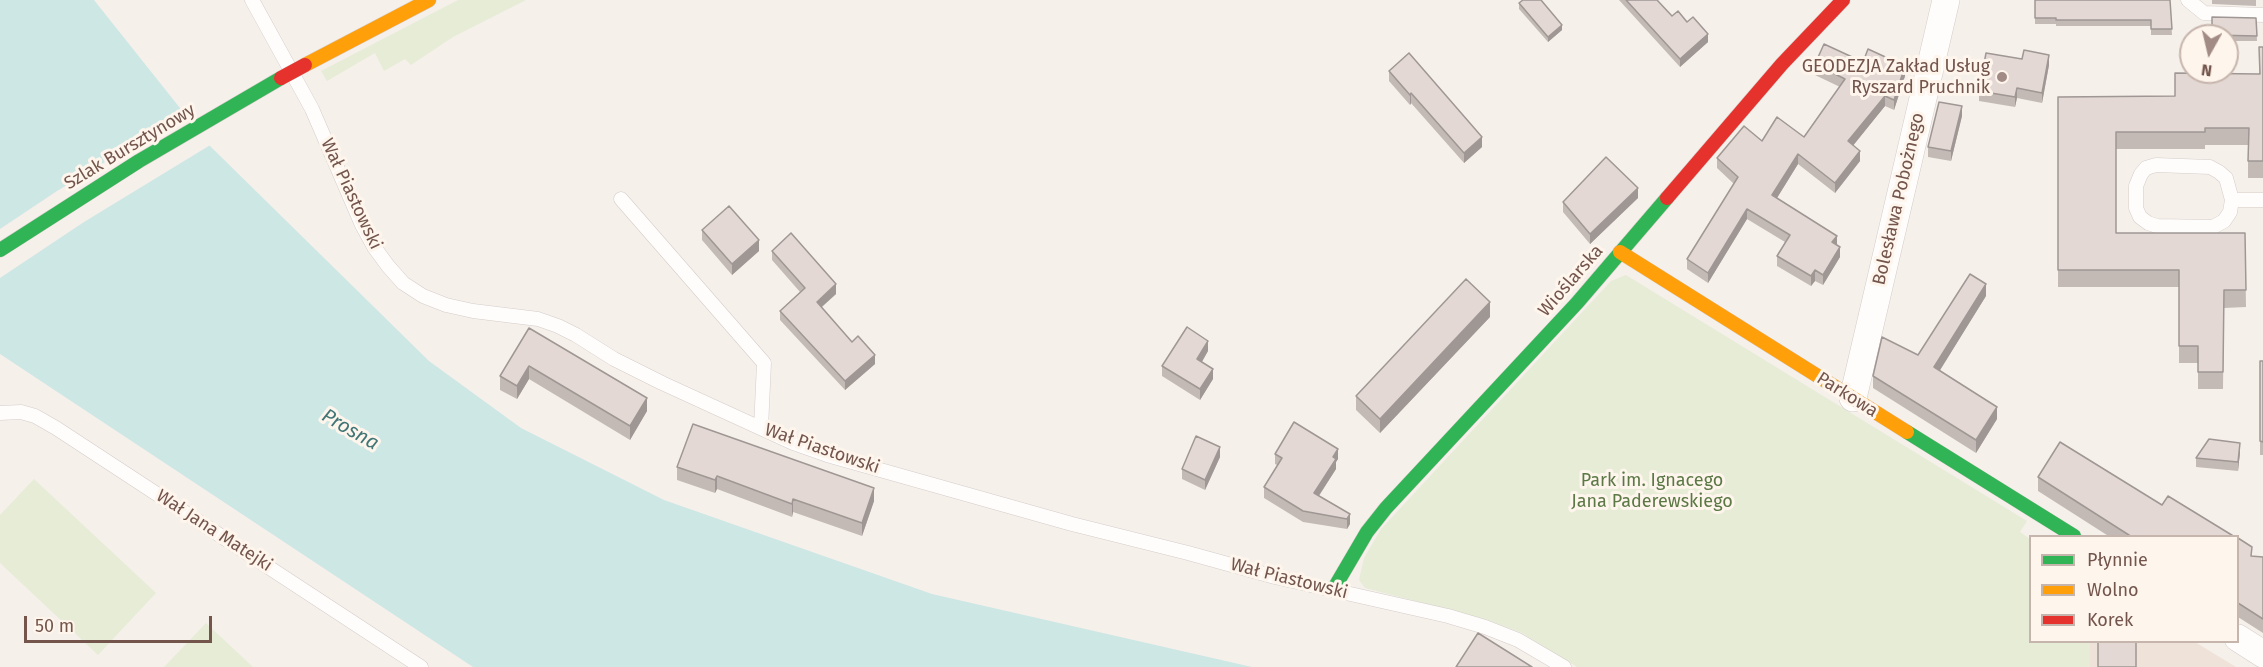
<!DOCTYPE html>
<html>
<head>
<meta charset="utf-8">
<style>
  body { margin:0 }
  #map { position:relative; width:2263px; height:667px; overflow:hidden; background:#f6f0eb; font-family:"Fira Sans",sans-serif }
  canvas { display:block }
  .legend { position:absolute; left:2029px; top:535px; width:210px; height:108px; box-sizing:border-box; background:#fef5ec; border:2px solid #c6b5ac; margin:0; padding:8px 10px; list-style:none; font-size:18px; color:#73554c }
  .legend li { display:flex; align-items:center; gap:12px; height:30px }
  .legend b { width:30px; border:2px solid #c6b5ac }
  .north { position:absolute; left:2179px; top:24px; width:60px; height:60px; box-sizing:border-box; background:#fef5ec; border:2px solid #c6b5ac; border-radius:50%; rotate:188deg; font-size:16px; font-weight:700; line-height:24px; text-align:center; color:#73554c }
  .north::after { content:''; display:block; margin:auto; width:21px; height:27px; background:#a18b84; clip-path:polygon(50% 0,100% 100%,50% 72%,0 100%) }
  .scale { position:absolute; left:24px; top:616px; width:188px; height:27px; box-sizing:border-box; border:3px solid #73554c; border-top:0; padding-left:8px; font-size:18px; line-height:21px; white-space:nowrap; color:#73554c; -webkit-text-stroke:4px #fef5ec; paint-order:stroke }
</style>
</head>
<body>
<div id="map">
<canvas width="2263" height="667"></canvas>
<ul class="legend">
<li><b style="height:8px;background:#30b455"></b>Płynnie</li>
<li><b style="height:8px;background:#ff9f0a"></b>Wolno</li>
<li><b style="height:8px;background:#e5322d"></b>Korek</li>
</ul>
<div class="north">N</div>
<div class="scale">50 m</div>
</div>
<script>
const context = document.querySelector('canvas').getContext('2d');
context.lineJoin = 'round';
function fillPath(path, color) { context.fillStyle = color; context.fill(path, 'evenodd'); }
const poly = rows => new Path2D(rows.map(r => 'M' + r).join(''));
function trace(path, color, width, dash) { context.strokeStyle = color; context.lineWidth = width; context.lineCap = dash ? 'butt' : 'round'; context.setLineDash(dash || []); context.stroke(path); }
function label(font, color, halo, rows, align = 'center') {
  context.font = font + ' "Fira Sans",sans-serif'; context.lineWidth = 6; context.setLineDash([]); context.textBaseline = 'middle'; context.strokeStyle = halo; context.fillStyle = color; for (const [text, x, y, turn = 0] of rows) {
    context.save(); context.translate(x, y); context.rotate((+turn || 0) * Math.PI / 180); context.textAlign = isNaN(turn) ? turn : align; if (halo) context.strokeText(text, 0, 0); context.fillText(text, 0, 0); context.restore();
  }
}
fillPath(poly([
  [2090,642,2195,642,2236,667,2090,667]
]), '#efe2d9');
fillPath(poly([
  [458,0,526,0,453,37,411,65,405,59,384,71,375,53,327,81,321,71],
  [1626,275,2027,521,2020,532,2030,539,2030,642,2090,642,2090,667,1577,667,1522,633,1488,620,1365,588,1359,580,1364,558,1381,529,1611,281],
  [34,479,156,593,98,655,0,563,0,515],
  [206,623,253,667,164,667]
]), '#e6ecd6');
fillPath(poly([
  [0,0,94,0,211,147,429,361,521,428,664,500,932,594,1252,667,473,667,0,354]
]), '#cde7e5');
fillPath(poly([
  [187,112,212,144,84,222,0,278,0,229,57,191]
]), '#f6f0eb');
const lane = poly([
  [252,0,312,109,362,225,374,247,388,266,403,283,423,296,446,305,473,311,538,319,558,326,576,335,614,359,662,383,793,443,827,455,1072,524,1188,553,1275,577,1448,616,1485,627,1518,640,1564,667],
  [2188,0,2204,13,2263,15],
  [2156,165,2210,167,2219,172,2226,178,2232,200,2230,212,2224,221,2213,227,2157,226,2148,223,2140,217,2136,208,2136,186,2141,174,2146,168,2156,165],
  [621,199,764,363,761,428],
  [2232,200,2263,200],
  [0,413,21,412,35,416,56,428,421,667]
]);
const street = poly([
  [1853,398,1946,0],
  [2238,638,2263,654]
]);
const fast = poly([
  [0,250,139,161,281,78],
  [1907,432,2074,536],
  [1333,590,1367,532,1386,508,1577,303,1667,198]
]);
const slow = poly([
  [305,65,429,0],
  [1620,252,1907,432]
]);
const jam = poly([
  [1667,198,1782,64,1843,0]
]);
trace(lane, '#d4ccc8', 15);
trace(street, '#d4ccc8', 28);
trace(fast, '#d6ccc8', 15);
trace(slow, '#d6ccc8', 15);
trace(jam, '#d6ccc8', 15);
trace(lane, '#fefdfc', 14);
trace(street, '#fefdfc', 27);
trace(fast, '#30b455', 14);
trace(slow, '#ff9f0a', 14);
trace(jam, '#e5322d', 14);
const jamBridge = poly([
  [281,78,305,65]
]);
trace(jamBridge, '#d6ccc8', 15, []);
trace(jamBridge, '#e5322d', 14);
fillPath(poly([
  [1619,0,1657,0,1672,16,1687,22,1708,42,1680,67],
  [2035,0,2170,0,2172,35,2151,35,2151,26,2056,26,2056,24,2035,24],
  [2212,0,2256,0,2256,6,2212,4],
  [1519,3,1562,30,1548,42,1519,9],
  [2212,17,2256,18,2257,41,2227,41,2227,36,2212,36],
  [2263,47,2263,178,2248,178,2248,145,2205,145,2205,149,2116,149,2116,233,2245,233,2246,307,2224,308,2223,389,2198,389,2198,363,2179,363,2179,287,2058,287,2058,97,2175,96,2259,74],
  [1863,62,1905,76,1894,110,1885,106,1853,145,1860,161,1835,193,1798,164,1777,198,1837,245,1840,257,1823,285,1815,281,1811,286,1777,266,1777,256,1785,242,1747,219,1708,283,1687,269,1687,259,1734,184,1717,168,1717,158,1762,141,1804,137,1840,87,1815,75,1815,64],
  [2049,65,2042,103,2017,98,2015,107,1979,101,1979,91],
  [1389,71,1482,147,1464,163,1411,103,1410,105,1389,81],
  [1962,116,1951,161,1928,157,1928,147],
  [1638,198,1590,244,1563,212,1563,202],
  [702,230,759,251,732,275,702,240],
  [772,251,836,294,822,307,852,342,875,364,845,390,780,320,780,311,800,292,772,260],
  [1986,296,1939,371,1997,419,1976,453,1873,388,1873,376,1918,355],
  [1490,317,1380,433,1356,410,1356,396],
  [529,328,647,411,630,440,529,379,517,399,500,390,500,376],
  [1208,351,1202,362,1213,379,1200,400,1162,376,1162,366],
  [2260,361,2263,361,2263,455,2260,455],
  [2240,452,2238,471,2196,467,2196,458],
  [1275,454,1338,459,1336,462,1336,469,1319,496,1350,514,1350,524,1347,529,1303,522,1264,498,1264,487,1277,465,1275,464],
  [1220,457,1205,490,1182,479,1182,469],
  [677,467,874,501,862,536,793,512,792,517,717,489,715,493,677,480],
  [2038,477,2162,505,2235,537,2110,537,2038,491],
  [2238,538,2252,556,2263,557,2263,633,2238,617]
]), '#c3bab5');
fillPath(poly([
  [1562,25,1562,30,1548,42,1548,37],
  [1708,34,1708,42,1680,67,1680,59],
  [2049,55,2049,65,2042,103,2042,93],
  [1905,66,1905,76,1894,110,1894,100],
  [2017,88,2017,98,2015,107,2015,97],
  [1411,93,1411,103,1410,105,1410,95],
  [1885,96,1885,106,1848,152,1848,141],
  [1962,106,1962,116,1951,161,1951,151],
  [1482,137,1482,147,1464,163,1464,153],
  [1860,151,1860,161,1835,193,1835,183],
  [1798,154,1798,164,1772,206,1772,195],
  [1638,188,1638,198,1590,244,1590,234],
  [1747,209,1747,219,1708,283,1708,273],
  [1837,236,1837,246,1832,242],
  [759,240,759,251,732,275,732,264],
  [1840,247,1840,257,1823,285,1823,275],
  [1815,270,1815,281,1811,286,1811,276],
  [836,284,836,294,817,311,817,302],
  [1986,284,1986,296,1934,380,1934,367],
  [1490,302,1490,317,1380,433,1380,419],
  [1208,341,1208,351,1197,370,1197,359],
  [875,355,875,364,845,390,845,381],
  [529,366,529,379,517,399,517,386],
  [1213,369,1213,379,1200,400,1200,389],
  [647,398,647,411,630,440,630,426],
  [1997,407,1997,419,1976,453,1976,440],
  [2240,443,2240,452,2238,471,2238,462],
  [1220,447,1220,457,1205,490,1205,480],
  [1338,449,1338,459,1336,462,1336,469,1314,503,1314,493,1333,457],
  [717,476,717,489,715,493,715,480],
  [874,488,874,501,862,536,862,523],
  [793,499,793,512,792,517,792,504],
  [1350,514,1350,524,1347,529,1347,519]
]), '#9f9794');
const building = poly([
  [1523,0,1541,0,1562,25,1548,37,1519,3,1523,0],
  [1626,0,1657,0,1672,16,1678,11,1687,22,1693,17,1708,34,1680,59,1626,0],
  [2035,0,2170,0,2172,29,2151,29,2151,20,2056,20,2056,18,2035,18,2035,0],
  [2212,17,2256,18,2257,36,2212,35,2212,17],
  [1824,44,1863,62,1868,49,1905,66,1894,100,1885,96,1848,141,1860,151,1835,183,1798,154,1772,195,1837,236,1832,242,1840,247,1823,275,1815,270,1811,276,1777,256,1790,235,1747,209,1708,273,1687,259,1738,177,1717,158,1744,126,1762,141,1777,117,1804,137,1845,79,1815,64,1824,44],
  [2259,47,2263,47,2263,161,2248,161,2249,128,2205,128,2205,132,2116,132,2116,233,2245,233,2246,290,2224,290,2223,372,2198,372,2198,346,2179,346,2179,270,2058,270,2058,97,2175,96,2175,73,2260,74,2259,47],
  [2024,50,2049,55,2042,93,2017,88,2015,97,1979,91,1986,53,2022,59,2024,50],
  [1409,53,1482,137,1464,153,1411,93,1410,95,1389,71,1409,53],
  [1939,102,1962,106,1951,151,1928,147,1939,102],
  [1606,157,1638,188,1590,234,1563,202,1606,157],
  [729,206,759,240,732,264,702,230,729,206],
  [791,233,836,284,817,302,852,342,858,336,875,355,845,381,780,311,805,288,772,251,791,233],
  [1970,274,1986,284,1934,367,1997,407,1976,440,1873,376,1882,337,1918,355,1970,274],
  [1466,279,1490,302,1380,419,1356,396,1466,279],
  [1187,327,1208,341,1197,359,1213,369,1200,389,1162,366,1187,327],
  [529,328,647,398,630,426,529,366,517,386,500,376,529,328],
  [2260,361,2263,361,2263,442,2260,441,2260,361],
  [1294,422,1338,449,1333,457,1336,459,1314,493,1350,514,1347,519,1303,511,1264,487,1282,458,1275,454,1294,422],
  [693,424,874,488,862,523,793,499,792,504,717,476,715,480,677,467,693,424],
  [1196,436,1220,447,1205,480,1182,469,1196,436],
  [2209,439,2240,443,2238,462,2196,458,2209,439],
  [2060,442,2162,505,2168,496,2235,537,2132,537,2038,477,2060,442],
  [2238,538,2252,547,2251,556,2263,557,2263,619,2238,603,2238,538],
  [1478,633,1532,667,1456,667,1478,633],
  [2098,642,2136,642,2136,667,2098,667,2098,642]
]);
fillPath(building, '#e3d8d3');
trace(building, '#9f9794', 1.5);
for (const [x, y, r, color] of [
  [2002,77,6,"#a18b84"]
]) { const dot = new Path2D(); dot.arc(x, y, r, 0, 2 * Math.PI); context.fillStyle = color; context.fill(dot); trace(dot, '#fef5ec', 2); }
label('18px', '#73554c', '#fef5ec', [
  ["GEODEZJA Zakład Usług",1990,67],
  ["Ryszard Pruchnik",1990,88]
], 'right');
label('18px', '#73554c', '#fef5ec', [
  ["Szlak Bursztynowy",130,147,-31],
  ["Wał Piastowski",351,194,65],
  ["Bolesława Pobożnego",1899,199,-77],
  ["Wioślarska",1571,281,-49],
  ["Parkowa",1847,395,32],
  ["Wał Piastowski",822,449,19],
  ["Wał Jana Matejki",214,531,33],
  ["Wał Piastowski",1289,579,14]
]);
label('18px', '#5b7845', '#fef5ec', [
  ["Park im. Ignacego",1652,481],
  ["Jana Paderewskiego",1652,502]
]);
label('italic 20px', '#417677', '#fef5ec', [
  ["Prosna",350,430,30]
]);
</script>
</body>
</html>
